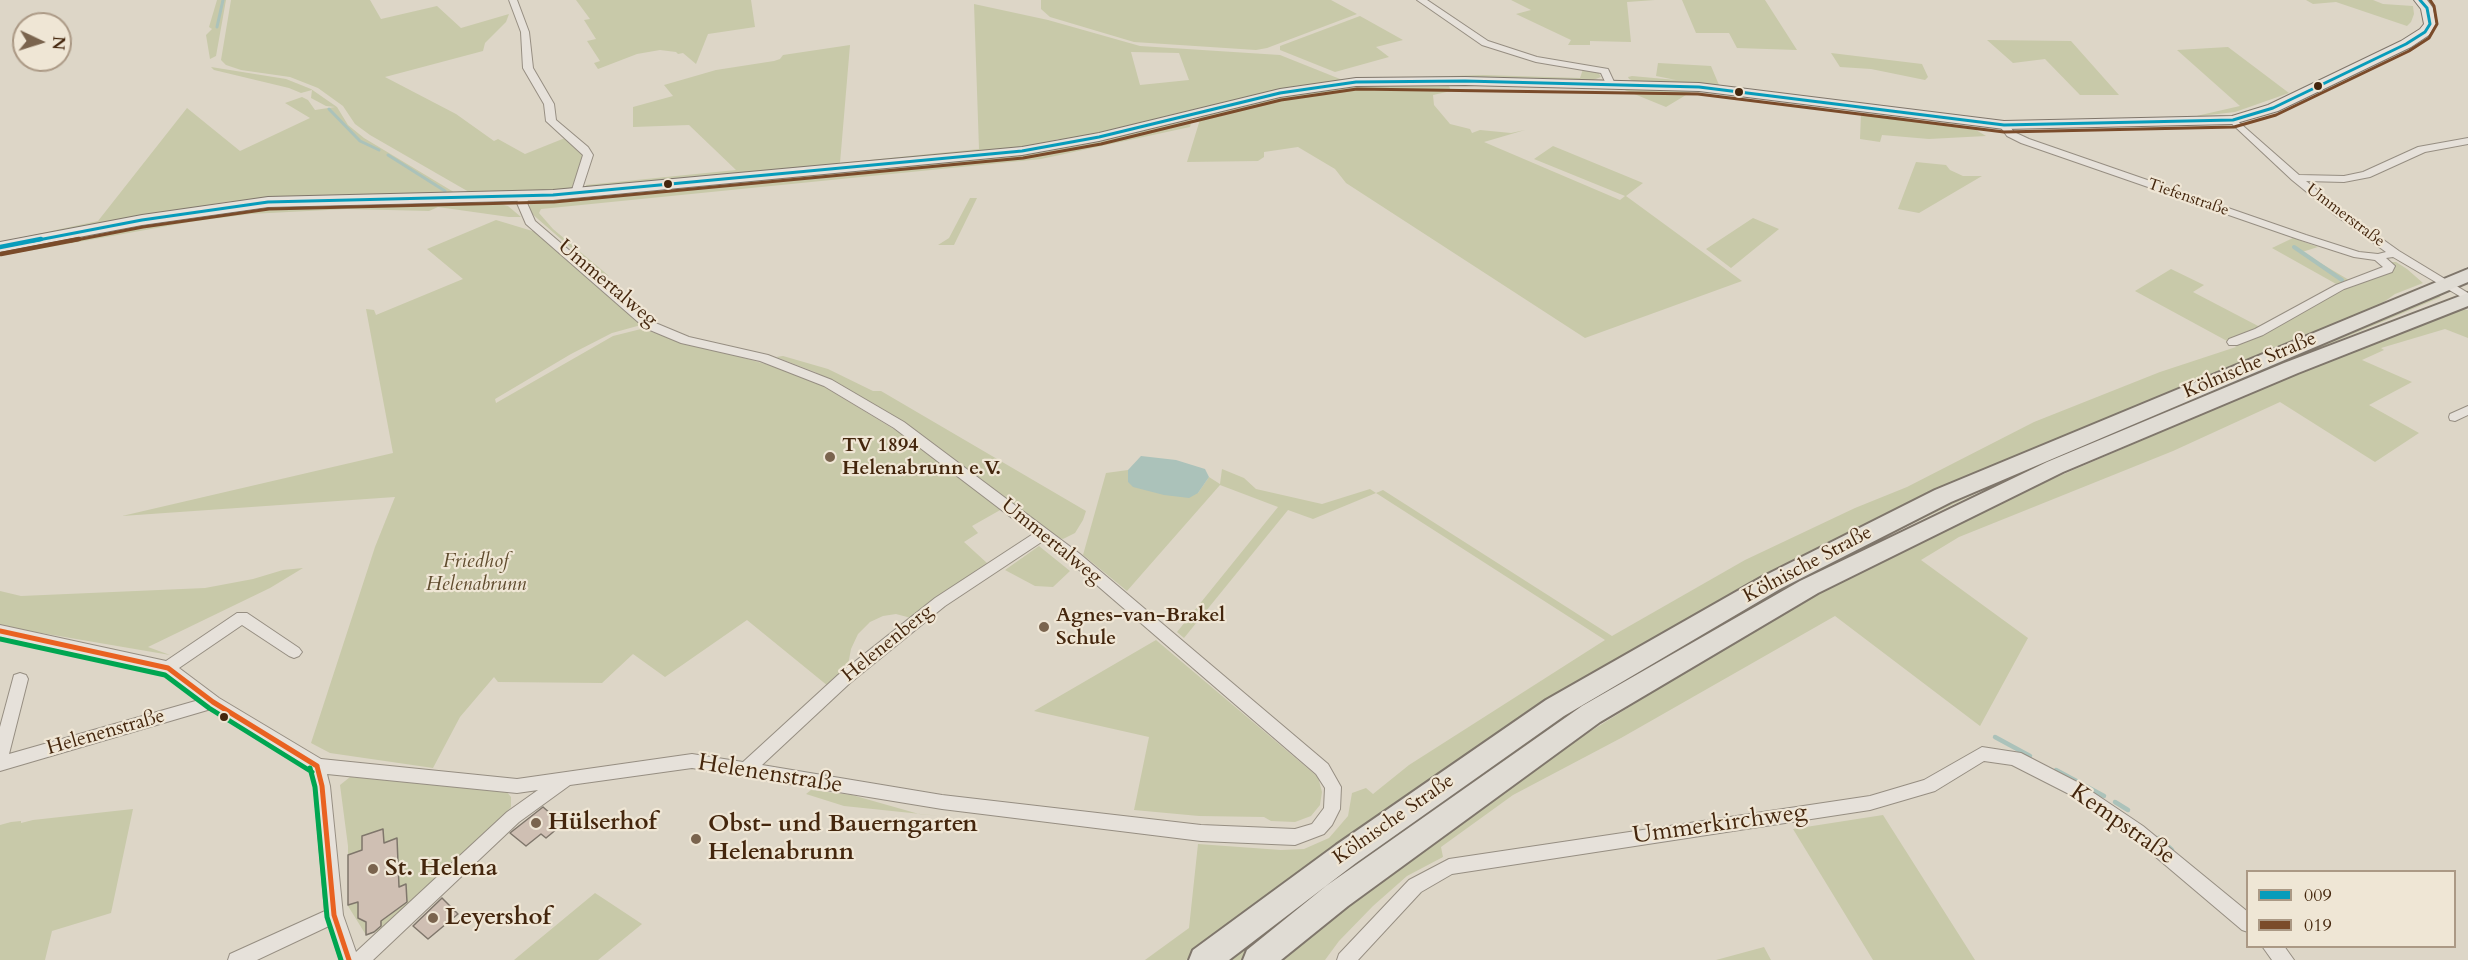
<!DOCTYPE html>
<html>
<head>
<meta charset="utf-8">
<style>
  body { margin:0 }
  #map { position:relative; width:2468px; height:960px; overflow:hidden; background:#ddd6c7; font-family:Cardo,serif }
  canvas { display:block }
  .legend { position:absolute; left:2246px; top:870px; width:210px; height:78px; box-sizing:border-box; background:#efe6d5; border:2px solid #ab9985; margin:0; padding:8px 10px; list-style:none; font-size:18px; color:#44260d }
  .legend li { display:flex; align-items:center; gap:12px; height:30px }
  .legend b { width:30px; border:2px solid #ab9985 }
  .north { position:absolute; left:12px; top:12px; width:60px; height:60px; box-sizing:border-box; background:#efe6d5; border:2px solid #ab9985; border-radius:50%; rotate:94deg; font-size:16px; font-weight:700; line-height:24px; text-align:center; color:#44260d }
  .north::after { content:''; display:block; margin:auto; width:21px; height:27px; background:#7a644e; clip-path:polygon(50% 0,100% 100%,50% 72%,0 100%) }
</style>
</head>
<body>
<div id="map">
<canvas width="2468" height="960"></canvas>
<ul class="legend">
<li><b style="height:8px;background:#079cbb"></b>009</li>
<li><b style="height:8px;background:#7a4b2a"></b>019</li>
</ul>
<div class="north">N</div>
</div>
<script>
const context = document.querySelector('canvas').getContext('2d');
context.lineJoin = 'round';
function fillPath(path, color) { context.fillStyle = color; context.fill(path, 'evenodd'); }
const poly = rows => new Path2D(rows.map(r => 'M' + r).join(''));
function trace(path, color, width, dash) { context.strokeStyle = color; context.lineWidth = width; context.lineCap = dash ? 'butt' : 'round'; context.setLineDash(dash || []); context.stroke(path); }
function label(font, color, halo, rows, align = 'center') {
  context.font = font + ' Cardo,serif'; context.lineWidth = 4.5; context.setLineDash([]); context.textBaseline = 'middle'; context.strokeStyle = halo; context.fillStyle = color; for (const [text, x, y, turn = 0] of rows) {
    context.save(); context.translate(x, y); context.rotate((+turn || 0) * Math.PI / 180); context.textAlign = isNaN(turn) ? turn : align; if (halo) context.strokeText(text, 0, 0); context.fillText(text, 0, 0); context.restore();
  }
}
fillPath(poly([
  [217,0,226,0,216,56,210,59,206,35,212,29,209,27],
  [231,0,370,0,381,19,437,6,461,28,509,14,506,22,485,43,483,51,385,77,456,114,494,141,498,139,525,154,565,138,583,154,574,186,568,190,481,195,469,192,370,135,355,124,343,106,318,88,290,77,241,70,226,65,221,60],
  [576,0,751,0,755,27,708,34,696,64,683,53,678,54,676,52,660,50,637,54,598,69,594,63,600,61,587,41,596,39,584,20,590,19],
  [1041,0,1331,0,1357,14,1267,48,1256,50,1134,42,1050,17,1041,9],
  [1511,0,1655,0,1627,2,1631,42,1590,41,1590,45,1568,45,1571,40,1516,14,1531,10],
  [1682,0,1765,0,1797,50,1737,48,1729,33,1696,33],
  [2306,0,2373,0,2383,4,2413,6,2414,14,2411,22,2407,26,2336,2,2313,4],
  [974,4,1048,20,1140,46,1280,55,1345,81,1249,96,1064,141,1058,139,1043,144,996,151,587,188,586,185,736,170,689,125,633,127,633,107,673,96,664,85,716,70,774,61,780,59,783,55,850,45,840,163,979,149],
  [1131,52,1179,53,1189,80,1140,85],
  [1360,16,1403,40,1376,47,1389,57,1335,72,1280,50,1280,46],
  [1987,40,2071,41,2119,95,2080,95,2045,59,2013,63],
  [2228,47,2289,93,2235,112,2192,117,2240,106,2177,50],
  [1831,53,1922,64,1928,77,1925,80,1871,69,1840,67],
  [1658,63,1711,66,1719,85,1634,81,1629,79,1628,77,1632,76,1676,80,1656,76],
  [211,67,286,79,311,89,337,107,348,125,364,138,457,194,320,195,225,202,0,244,0,242,98,221,187,108,240,151,310,118,285,103,302,97,308,100,315,110,335,107,326,106,311,98,312,90,301,93,289,88,214,70],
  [1583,69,1598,72,1601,77,1593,80,1358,79,1483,75,1580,78],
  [1484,83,1484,86,1449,86,1451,91,1433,95,1434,105,1450,124,1470,129,1472,133,1480,130,1511,133,1525,130,1484,142,1620,200,1625,196,1534,159,1553,146,1643,183,1626,196,1742,281,1585,338,1346,183,1335,169,1298,147,1264,152,1264,157,1258,161,1187,162,1202,113,1263,98,1367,84],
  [1622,89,1683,91,1691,92,1666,107],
  [1861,114,1976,130,1986,136,1929,139,1882,135,1880,142,1860,139],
  [1184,118,1192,119,1190,127,1041,159,541,209,539,213,553,229,609,276,600,273,531,213,529,209,530,203,540,200,984,157],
  [1916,162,1946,165,1950,170,1963,176,1982,176,1919,213,1898,209],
  [970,198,977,198,954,245,938,245,949,238],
  [468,202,500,204,508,206,521,217,509,217,438,207,429,211,347,209,250,214,190,222,0,256,0,250,171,218,278,205],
  [1753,218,1779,229,1731,268,1706,249],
  [496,220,539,233,641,325,612,333,571,354,495,399,496,403,613,336,641,329,783,369,823,386,933,453,1002,509,972,526,978,533,964,542,987,563,911,618,896,614,883,616,870,622,858,634,851,649,847,670,828,686,747,620,665,677,633,654,602,683,498,682,494,677,460,717,433,768,330,753,311,743,375,547,395,497,122,516,393,453,366,309,374,310,376,315,463,279,427,249],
  [2293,238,2318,247,2302,252,2349,280,2338,285,2272,248],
  [2389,262,2396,262,2407,269,2423,283,2395,294,2381,304,1942,487,1770,573,1572,685,1443,770,1186,960,1145,960,1189,928,1198,844,1281,850,1304,849,1329,838,1348,816,1352,793,1366,788,1373,794,1409,765,1605,640,1376,493,1313,519,1288,510,1184,638,1177,632,1278,507,1220,485,1127,591,1083,555,1106,473,1128,470,1128,482,1198,493,1209,477,1220,484,1222,469,1244,478,1256,489,1322,504,1370,489,1376,493,1383,490,1612,636,1745,560,1855,508,1907,487,2034,422,2160,372,2236,347,2234,345,2255,337,2345,288,2387,273,2394,269],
  [2171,269,2204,285,2193,292,2260,327,2227,341,2135,291],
  [2438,295,2441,297,1979,492,1874,542,1783,591,1690,644,1590,706,1374,855,1241,960,1221,960,1501,757,1587,702,1779,586,1976,487],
  [2462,309,2468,310,2468,338,2445,329,2381,348,2384,350,2362,360,2412,382,2369,405,2419,433,2375,462,2280,402,2173,451,1959,537,1921,560,2028,638,1980,726,1835,616,1621,738,1513,795,1441,847,1443,857,1407,876,1373,906,1339,941,1325,960,1277,960,1426,843,1532,768,1763,623,1852,575,2004,500,2346,352],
  [783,356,828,369,873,391,881,391,1086,511,1083,520,1075,533,1063,539,1056,537,1012,502,896,417,815,372,776,357],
  [1039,546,1070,571,1053,587,1035,586,1005,570],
  [303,568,270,588,148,647,170,655,0,626,0,591,21,596,205,588,253,579,283,570],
  [1156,640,1318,777,1322,792,1320,805,1311,816,1295,822,1271,821,1264,817,1199,816,1134,810,1149,737,1034,711],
  [350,777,506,791,511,797,511,807,493,827,381,930,366,935,348,906,348,846,340,785],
  [811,790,852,795,919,814,940,816,844,806,806,794],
  [133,809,111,913,52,931,45,960,0,960,0,825,11,822,21,821,21,823,33,820],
  [1883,815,1975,960,1873,960,1793,829],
  [595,893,642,924,598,960,514,960],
  [1764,947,1771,960,1716,960]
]), '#c8c9a9');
fillPath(poly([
  [1141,456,1176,460,1205,469,1209,477,1198,493,1189,498,1164,495,1133,487,1128,482,1128,470]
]), '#abc2ba');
trace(poly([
  [217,27,223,0],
  [329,109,360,141,379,150],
  [388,155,445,191]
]), '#abc2ba', 3);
trace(poly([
  [2294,247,2342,280]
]), '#abc2ba', 4);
trace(poly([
  [1995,737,2030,756],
  [2056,770,2104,796],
  [2115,802,2128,810],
  [2159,838,2172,850]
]), '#abc2ba', 4.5);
const building = poly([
  [543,807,559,821,554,825,558,828,546,838,541,834,526,846,510,833,543,807],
  [383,829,384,843,397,838,399,887,406,884,407,902,381,921,381,926,374,932,366,935,366,922,358,918,358,902,348,905,348,855,362,850,362,836,383,829],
  [442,898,458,914,428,939,413,926,442,898]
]);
fillPath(building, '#cfbfb3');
trace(building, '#7f766b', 1.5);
const minor = poly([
  [509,0,517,0,529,32,533,68,554,104,556,120,588,147,593,155,580,195,576,196,571,193,583,155,546,121,544,104,523,68,521,32,509,0],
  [1417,0,1427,0,1488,41,1537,57,1608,69,1615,84,1607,86,1601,73,1536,62,1482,45,1417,0],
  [2233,117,2299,175,2344,176,2363,172,2418,147,2468,138,2468,144,2425,152,2370,177,2344,182,2306,181,2343,211,2399,251,2468,293,2468,301,2393,257,2386,258,2395,266,2392,272,2344,289,2263,335,2237,345,2229,345,2227,342,2229,339,2255,329,2336,285,2383,267,2375,260,2354,257,2298,239,2021,143,2007,136,1999,125,2007,123,2014,132,2029,139,2306,235,2359,252,2378,254,2386,252,2335,215,2292,180,2230,122,2228,120,2233,117],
  [524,194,529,197,527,203,535,221,653,322,689,337,768,355,832,380,904,422,1080,554,1328,764,1341,787,1340,809,1332,825,1324,834,1295,845,1201,841,942,809,692,768,570,785,519,822,373,960,340,960,329,926,257,960,228,960,230,954,325,911,314,786,310,770,211,709,0,771,0,727,14,675,20,673,26,675,28,679,9,754,199,700,164,673,0,637,0,625,166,661,237,613,247,613,299,648,302,652,299,656,294,658,289,656,242,625,179,668,219,698,321,759,517,779,692,754,743,762,838,675,935,598,1033,534,894,428,824,386,760,361,681,343,645,328,526,224,517,203,520,195,524,194],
  [1043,541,1070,562,1316,774,1325,788,1324,808,1312,824,1295,829,1201,825,942,795,762,765,850,683,945,606,1043,541],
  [327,774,517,793,538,790,507,812,356,952,343,915,330,786,327,774],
  [2468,406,2468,415,2455,421,2450,420,2449,417,2450,414,2468,406],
  [1982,747,2021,753,2079,783,2143,826,2248,912,2248,932,2242,930,2131,836,2067,793,2012,765,1984,761,1935,791,1870,810,1452,874,1421,892,1358,960,1337,960,1339,954,1409,880,1449,859,1870,796,1924,780,1982,747],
  [2262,946,2284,946,2294,960,2272,960,2262,946]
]);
const secondary = poly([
  [2414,0,2427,0,2433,8,2436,24,2429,35,2411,47,2278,111,2233,124,2004,129,1699,91,1465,85,1356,86,1280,97,1099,141,1022,155,553,200,268,207,142,225,0,252,0,242,142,215,268,197,553,190,1022,147,1099,133,1280,89,1356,78,1465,77,1699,83,2004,121,2232,116,2268,105,2401,41,2420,29,2424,24,2421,9,2414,0]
]);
const primary = poly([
  [2468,269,2468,282,1951,502,1780,589,1564,716,1356,863,1229,960,1189,960,1193,950,1336,845,1546,700,1762,577,1935,490,2468,269],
  [2468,293,2468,306,2298,373,2063,472,1818,593,1600,722,1348,906,1281,960,1243,960,1247,950,1326,886,1582,706,1800,581,2047,462,2284,363,2468,293]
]);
trace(minor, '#968e82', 2);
trace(secondary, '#7f766b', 2);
trace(primary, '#7f766b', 4);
fillPath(minor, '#e6e1da');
fillPath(secondary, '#e6e1da');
fillPath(primary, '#e0dcd4');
trace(poly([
  [33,241,142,220,268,202,553,195,1022,151,1099,137,1280,93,1356,82,1465,81,1699,87,2004,125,2233,120,2273,108,2406,44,2425,32,2430,24,2427,8,2420,0]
]), '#079cbb', 3);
trace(poly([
  [0,247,41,239]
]), '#079cbb', 4.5);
trace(poly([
  [71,241,143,227,269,209,554,202,1023,158,1101,144,1281,100,1357,89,1698,94,2004,132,2234,127,2276,115,2409,51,2429,38,2437,24,2434,6,2430,0]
]), '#7a4b2a', 3);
trace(poly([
  [1,254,79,239]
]), '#7a4b2a', 4.5);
trace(poly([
  [0,631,168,668,213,702,317,766],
  [317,766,322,786,334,915,349,960]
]), '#e96221', 5);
trace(poly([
  [0,639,165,675,209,708,312,772],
  [310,768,315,787,327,917,341,960]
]), '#00a651', 5);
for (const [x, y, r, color] of [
  [2318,86,5,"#44260d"],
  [1739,92,5,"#44260d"],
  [668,184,5,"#44260d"],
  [830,457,6,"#7a644e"],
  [1044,627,6,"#7a644e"],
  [224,717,5,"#44260d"],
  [536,823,6,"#7a644e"],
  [696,839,6,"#7a644e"],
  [373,869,6,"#7a644e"],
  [433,918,6,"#7a644e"]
]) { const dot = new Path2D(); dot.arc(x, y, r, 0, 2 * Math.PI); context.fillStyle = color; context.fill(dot); trace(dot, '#efe6d5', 2); }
label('16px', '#44260d', '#efe6d5', [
  ["Tiefenstraße",2188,198,19],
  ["Ummerstraße",2345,216,37]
]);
label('20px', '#44260d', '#efe6d5', [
  ["Ummertalweg",607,284,40],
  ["Kölnische Straße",2250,366,-23],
  ["Ummertalweg",1051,542,39],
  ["Kölnische Straße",1808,565,-28],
  ["Helenenberg",888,644,-39],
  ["Helenenstraße",106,733,-16],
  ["Kölnische Straße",1394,820,-35]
]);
label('bold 20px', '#44260d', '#efe6d5', [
  ["TV 1894",842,446],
  ["Helenabrunn e.V.",842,469],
  ["Agnes-van-Brakel",1056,616],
  ["Schule",1056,639]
], 'left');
label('italic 20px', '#604c2e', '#efe6d5', [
  ["Friedhof",476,562],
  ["Helenabrunn",476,585]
]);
label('24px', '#44260d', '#efe6d5', [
  ["Helenenstraße",770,775,9],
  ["Ummerkirchweg",1720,825,-8],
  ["Kempstraße",2122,825,35]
]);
label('bold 24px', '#44260d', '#efe6d5', [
  ["Hülserhof",548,823],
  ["Obst- und Bauerngarten",708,825],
  ["Helenabrunn",708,853],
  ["St. Helena",385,869],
  ["Leyershof",445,918]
], 'left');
</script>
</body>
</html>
